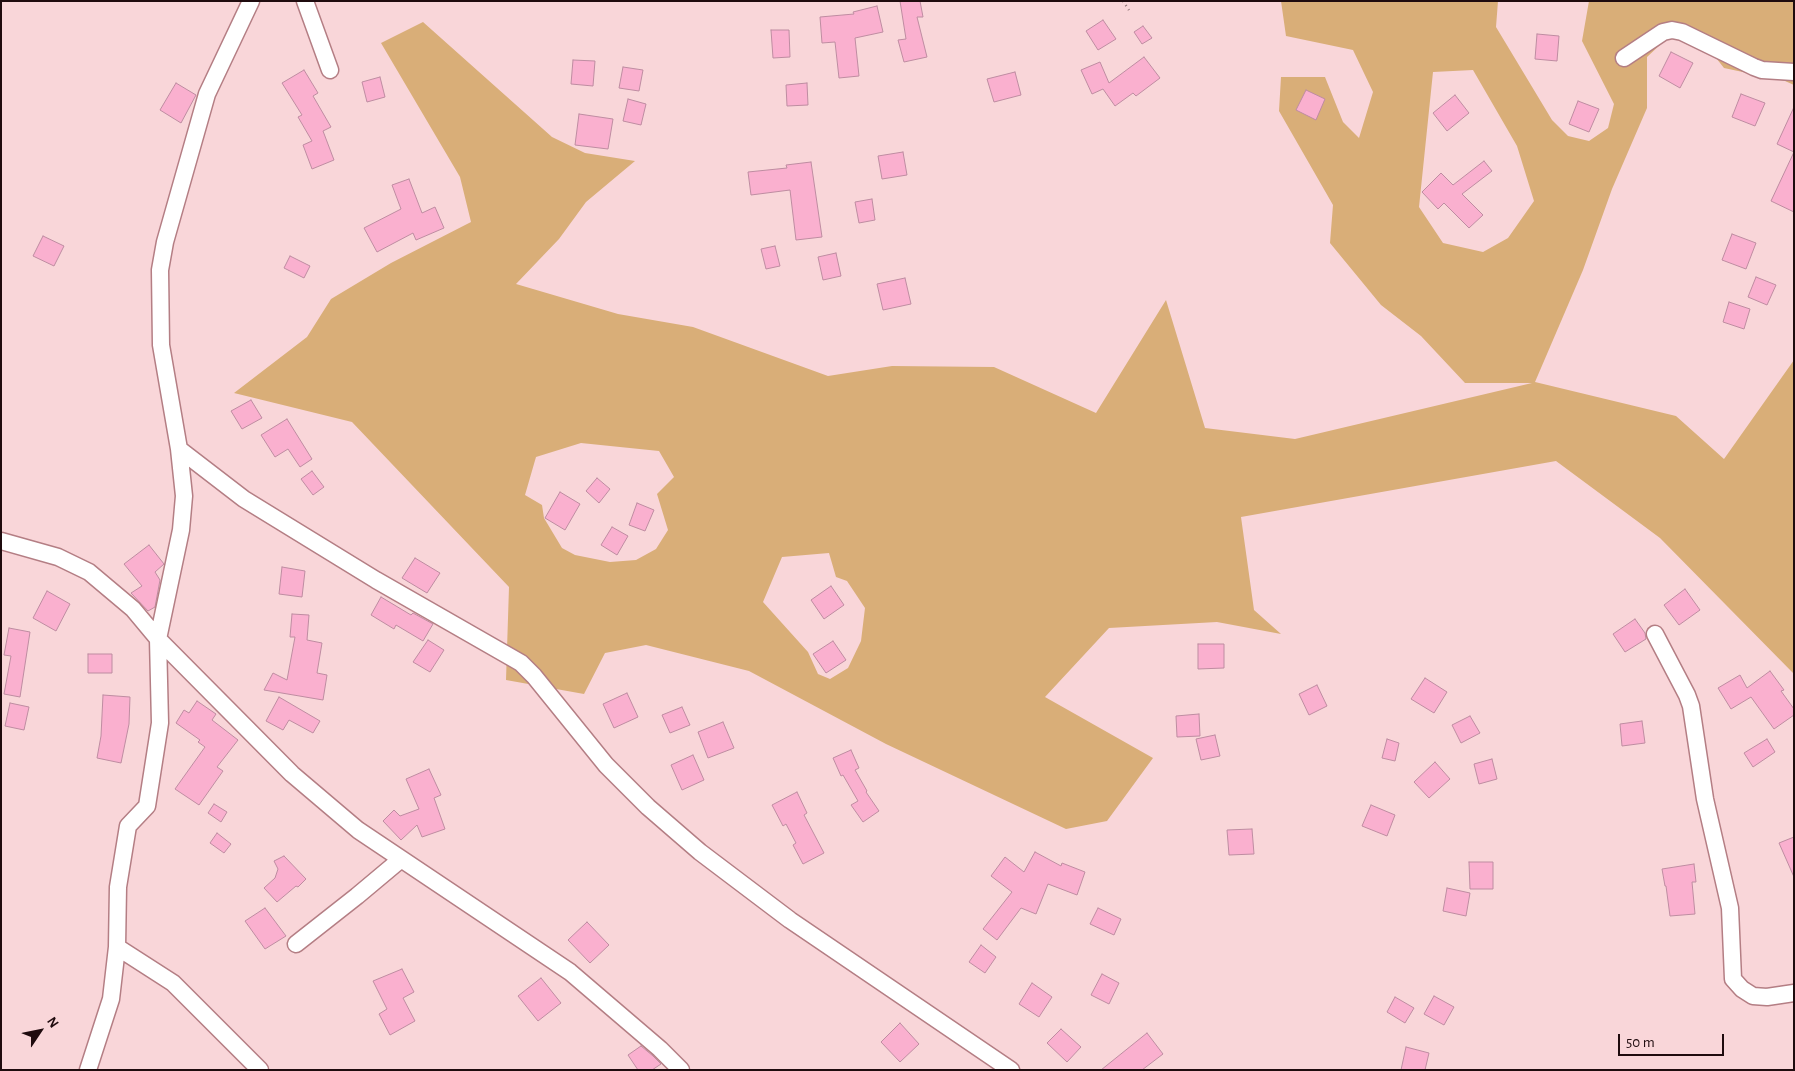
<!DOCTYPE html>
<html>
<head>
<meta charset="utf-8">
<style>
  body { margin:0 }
  #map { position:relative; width:1795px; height:1071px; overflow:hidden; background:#f9d6d9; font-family:"Alegreya Sans",sans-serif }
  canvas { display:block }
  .frame { position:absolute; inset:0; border:2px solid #1f0b0e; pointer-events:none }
  .north { position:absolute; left:15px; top:1006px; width:50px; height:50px; -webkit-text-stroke:4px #f9d6d9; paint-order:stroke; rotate:56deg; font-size:14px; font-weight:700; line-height:20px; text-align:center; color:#1f0b0e }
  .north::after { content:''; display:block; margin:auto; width:18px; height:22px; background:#1f0b0e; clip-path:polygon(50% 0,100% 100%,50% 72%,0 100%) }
  .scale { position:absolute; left:1618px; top:1034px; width:106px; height:22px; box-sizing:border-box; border:2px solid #1f0b0e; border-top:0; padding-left:6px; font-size:15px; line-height:18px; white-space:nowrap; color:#1f0b0e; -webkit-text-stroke:4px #f9d6d9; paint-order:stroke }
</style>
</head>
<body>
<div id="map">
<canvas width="1795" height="1071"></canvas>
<div class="frame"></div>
<div class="north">N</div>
<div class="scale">50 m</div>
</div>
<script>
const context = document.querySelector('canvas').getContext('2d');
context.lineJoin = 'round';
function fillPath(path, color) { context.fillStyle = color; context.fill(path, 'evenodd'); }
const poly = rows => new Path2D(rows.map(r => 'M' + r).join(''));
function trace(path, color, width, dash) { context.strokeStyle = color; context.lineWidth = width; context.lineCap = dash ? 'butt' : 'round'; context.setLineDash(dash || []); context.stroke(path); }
fillPath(poly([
  [1281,1,1498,1,1496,27,1552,120,1568,136,1589,141,1608,128,1614,104,1582,41,1589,1,1794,1,1794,85,1785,81,1724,68,1697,34,1677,29,1647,57,1647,108,1612,189,1583,270,1535,382,1676,416,1724,459,1794,360,1794,674,1660,538,1556,461,1241,517,1254,610,1281,634,1217,622,1109,628,1045,697,1153,758,1107,821,1066,829,886,744,749,671,646,645,605,653,584,694,506,680,509,587,352,422,234,393,307,337,331,299,391,263,471,222,460,177,381,43,423,22,552,137,585,153,635,161,586,202,559,239,516,284,618,314,693,327,828,376,892,366,994,367,1096,413,1166,300,1205,428,1295,439,1532,383,1465,383,1421,336,1381,305,1330,243,1333,205,1279,111,1281,77,1325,77,1343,122,1359,138,1373,92,1353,50,1286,36],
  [1473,70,1517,146,1534,201,1508,238,1483,252,1443,243,1419,207,1433,72],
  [581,443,659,451,674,477,657,494,668,530,656,549,636,560,610,562,575,555,562,548,544,518,542,505,525,495,536,457],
  [829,553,836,577,847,581,865,608,861,641,848,668,830,679,818,674,808,652,763,602,782,557]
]), '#d9ae78');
const building = poly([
  [900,1,920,1,923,17,917,17,927,57,904,62,898,40,906,39,900,1],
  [877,6,883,32,855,38,859,76,839,78,835,42,822,43,820,17,854,14,853,12,877,6],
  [1103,20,1116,39,1098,50,1086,31,1103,20],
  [1143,26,1152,38,1142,44,1134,32,1143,26],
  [771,30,789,30,790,57,773,58,771,30],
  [1537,34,1559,36,1557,61,1535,59,1537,34],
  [1671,52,1693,63,1680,88,1659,76,1671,52],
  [1144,57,1160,78,1136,96,1133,93,1115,106,1103,89,1092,94,1081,70,1100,62,1109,83,1144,57],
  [573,60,595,61,593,86,571,84,573,60],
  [623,67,643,70,639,91,619,88,623,67],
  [304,70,318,93,313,96,331,127,323,131,334,160,312,169,303,145,312,141,298,117,302,115,282,83,304,70],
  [1015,72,1021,95,994,102,987,79,1015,72],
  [380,77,385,97,367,102,362,82,380,77],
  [176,83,196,95,181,123,160,110,176,83],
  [807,83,808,105,787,106,786,85,807,83],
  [1306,90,1325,99,1316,120,1296,110,1306,90],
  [1741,94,1765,103,1755,126,1732,117,1741,94],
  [1455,95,1469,113,1447,131,1433,113,1455,95],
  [628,99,646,104,641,125,623,121,628,99],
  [1578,101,1599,109,1589,132,1569,124,1578,101],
  [1794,107,1794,152,1777,144,1794,107],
  [579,114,613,119,608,149,575,145,579,114],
  [903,152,907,175,882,179,878,156,903,152],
  [1794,152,1794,212,1771,201,1794,152],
  [1484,161,1492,171,1462,194,1483,215,1469,228,1444,203,1438,209,1422,192,1441,173,1453,185,1484,161],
  [811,162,822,237,796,240,790,190,751,195,748,172,787,168,786,165,811,162],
  [409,179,422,213,435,207,444,228,416,240,413,233,377,252,364,228,401,209,392,185,409,179],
  [872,199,875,220,859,223,855,202,872,199],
  [1732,234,1756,243,1746,269,1722,260,1732,234],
  [43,236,64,246,54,266,33,256,43,236],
  [775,246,780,266,766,269,761,249,775,246],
  [836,253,841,276,823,280,818,257,836,253],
  [290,256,310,266,304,278,284,268,290,256],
  [1756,277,1776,285,1767,305,1748,297,1756,277],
  [905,278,911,304,883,310,877,284,905,278],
  [1729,302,1750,309,1744,329,1723,322,1729,302],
  [251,400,262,418,242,429,231,411,251,400],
  [287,419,312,459,300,467,288,449,275,457,261,435,287,419],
  [312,471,324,487,313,495,301,479,312,471],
  [597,478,610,489,599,503,586,491,597,478],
  [560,492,580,504,565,530,545,518,560,492],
  [637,503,654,510,645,531,629,525,637,503],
  [612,527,628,536,617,555,601,545,612,527],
  [149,545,164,564,155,572,160,580,155,607,148,611,131,593,142,586,124,564,149,545],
  [415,558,440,573,427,593,402,578,415,558],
  [282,567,305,571,302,597,279,594,282,567],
  [831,586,844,605,824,619,811,600,831,586],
  [1685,589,1700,610,1679,625,1664,605,1685,589],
  [47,591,70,604,56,631,33,618,47,591],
  [381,597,411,615,413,613,433,624,423,641,396,625,394,629,371,615,381,597],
  [292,614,309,615,307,640,322,643,317,673,327,675,323,700,264,690,273,673,287,680,295,637,290,637,292,614],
  [1635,619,1645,633,1646,639,1625,652,1613,634,1635,619],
  [9,628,30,632,20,697,4,694,11,656,4,655,9,628],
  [428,640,444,650,430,672,413,662,428,640],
  [833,641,846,660,826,673,813,654,833,641],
  [1198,644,1224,644,1224,668,1198,669,1198,644],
  [88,654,112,654,112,673,88,673,88,654],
  [1770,671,1784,690,1781,691,1794,709,1794,715,1774,729,1751,697,1731,709,1718,688,1740,675,1747,688,1770,671],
  [1425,678,1447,692,1434,713,1411,699,1425,678],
  [1317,685,1327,706,1309,715,1299,694,1317,685],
  [627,693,638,717,614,728,603,704,627,693],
  [103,695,130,697,129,724,121,763,97,758,101,736,103,695],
  [279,697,320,721,313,733,289,720,283,730,266,721,279,697],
  [197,701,216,714,212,720,238,740,217,767,223,771,199,805,175,789,205,747,198,742,200,740,176,723,184,710,189,713,197,701],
  [10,703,29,707,24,730,5,726,10,703],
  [682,707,690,725,670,733,662,715,682,707],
  [1199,714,1200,736,1177,737,1176,716,1199,714],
  [1470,716,1480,733,1461,743,1452,725,1470,716],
  [1642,721,1645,743,1622,746,1620,724,1642,721],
  [723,722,734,748,708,758,698,732,723,722],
  [1215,735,1220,756,1201,760,1196,739,1215,735],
  [1387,739,1399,743,1395,761,1382,758,1387,739],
  [1767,739,1775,752,1753,767,1744,753,1767,739],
  [851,750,859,768,855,770,867,791,866,792,879,811,863,822,851,805,858,801,843,775,841,776,833,758,851,750],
  [693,755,704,780,682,790,671,765,693,755],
  [1492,759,1497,779,1479,784,1474,764,1492,759],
  [1435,762,1450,779,1429,798,1414,782,1435,762],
  [429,769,441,795,434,798,445,829,422,837,417,825,401,840,383,821,394,810,400,816,419,809,406,779,429,769],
  [797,792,807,813,804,815,824,853,803,864,793,845,796,843,786,824,783,826,772,805,797,792],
  [214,804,227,812,221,822,208,813,214,804],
  [1371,805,1395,815,1387,836,1362,826,1371,805],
  [1252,829,1254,854,1229,855,1227,830,1252,829],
  [217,833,231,844,224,853,210,843,217,833],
  [1794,837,1794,877,1779,843,1794,837],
  [1035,852,1061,866,1062,863,1085,872,1077,895,1048,884,1036,914,1021,908,997,940,983,929,1012,892,991,876,1005,857,1024,872,1035,852],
  [284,856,306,879,298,887,296,886,277,902,264,888,275,878,278,869,274,861,284,856],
  [1469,862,1493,862,1493,889,1470,889,1469,862],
  [1694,864,1696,882,1692,882,1695,914,1670,916,1666,886,1665,886,1662,869,1694,864],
  [1447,888,1470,893,1466,916,1443,911,1447,888],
  [265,908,286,936,265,949,245,921,265,908],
  [1098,908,1121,919,1114,935,1090,924,1098,908],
  [587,922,609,945,590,963,568,940,587,922],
  [981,945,996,957,985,973,969,962,981,945],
  [402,969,414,992,403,998,415,1021,390,1035,379,1014,387,1009,373,981,402,969],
  [1102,974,1119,983,1109,1004,1091,995,1102,974],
  [541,978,561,1003,538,1021,518,996,541,978],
  [1032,983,1052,997,1039,1017,1019,1004,1032,983],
  [1434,996,1454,1007,1444,1025,1424,1014,1434,996],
  [1395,997,1414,1008,1405,1023,1387,1012,1395,997],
  [900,1023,919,1044,900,1062,881,1042,900,1023],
  [1061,1029,1081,1047,1067,1062,1047,1043,1061,1029],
  [1147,1033,1163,1054,1142,1070,1101,1070,1147,1033],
  [641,1046,653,1056,661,1064,652,1070,638,1070,628,1055,641,1046],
  [1406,1047,1429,1053,1425,1070,1401,1070,1406,1047]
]);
fillPath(building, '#fab0cf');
trace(building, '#be8ca1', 1);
const minor = poly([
  [305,1,330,70],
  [1624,58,1663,32,1672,30,1682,32,1754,67,1762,70,1794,72],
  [179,449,244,499,376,580,521,663,534,676,606,765,648,807,700,852,790,920,1011,1070],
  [1,541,58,557,89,572,133,609,158,639,292,774,358,830,570,972,660,1049,681,1070],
  [1655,634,1687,695,1691,706,1705,799,1730,908,1733,979,1742,989,1753,996,1767,997,1794,993],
  [296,944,357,896,400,860],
  [117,947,173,983,260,1070],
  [88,1070,111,999,117,947,118,887,128,826,147,806,160,723,158,639,181,530,184,496,179,449,161,345,160,270,165,242,207,94,251,1]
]);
trace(minor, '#b47e84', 19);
trace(poly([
  [1123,1,1129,10]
]), '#886d70', 2.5, [1, 4]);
trace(minor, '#fff', 16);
</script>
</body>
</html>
